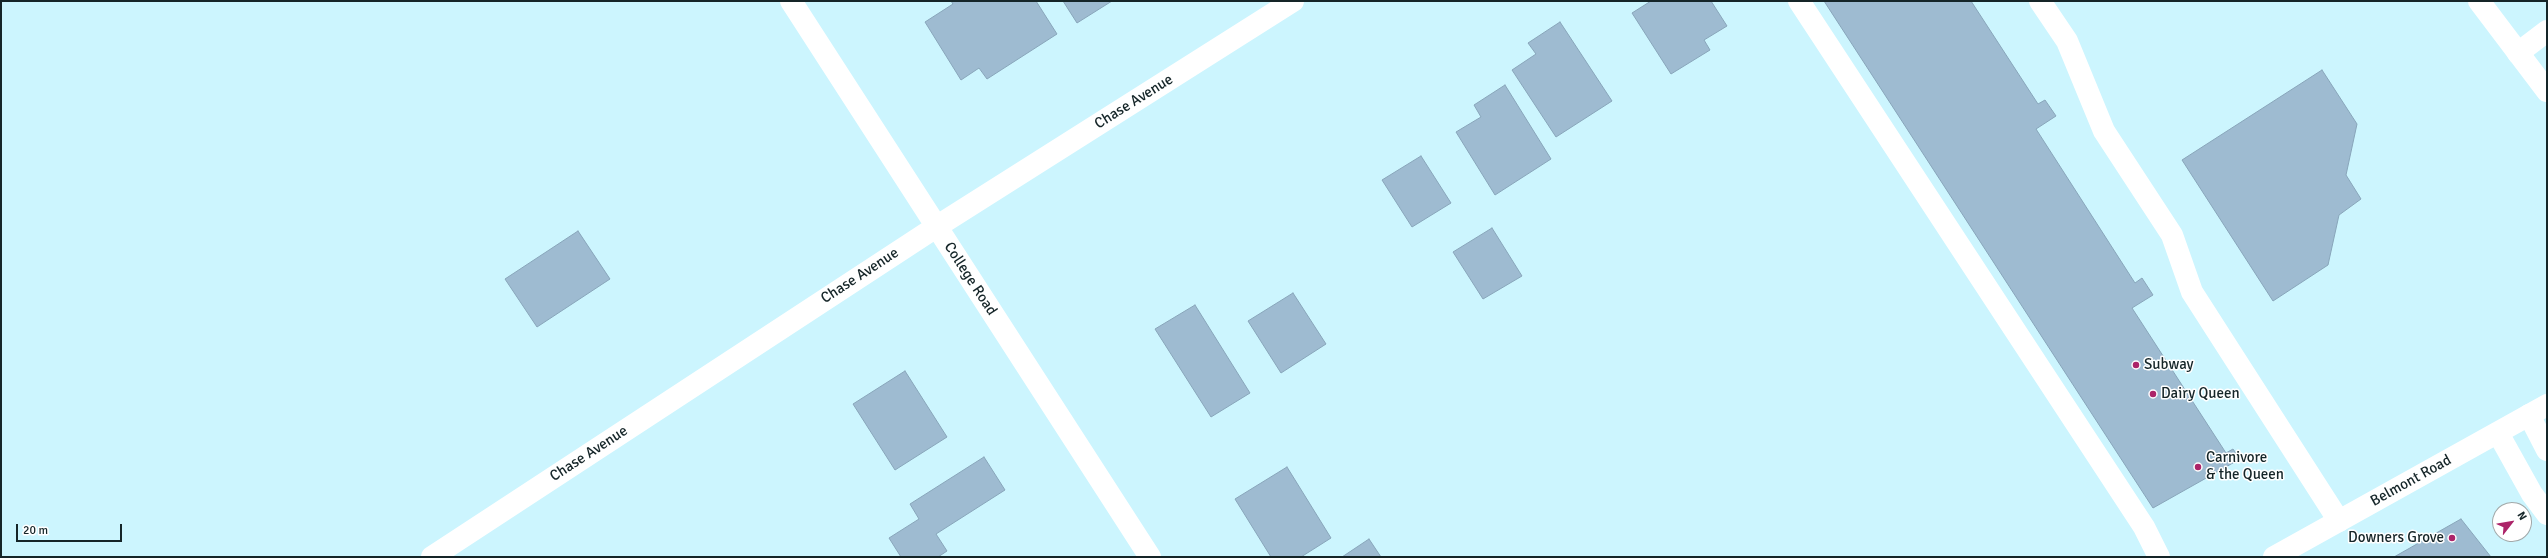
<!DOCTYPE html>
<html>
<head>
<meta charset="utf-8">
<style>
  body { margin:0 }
  #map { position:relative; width:2548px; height:558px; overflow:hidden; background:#ccf5fe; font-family:Signika,sans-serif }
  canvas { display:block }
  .frame { position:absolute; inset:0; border:2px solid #152528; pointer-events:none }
  .north { position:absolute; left:2492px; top:502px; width:40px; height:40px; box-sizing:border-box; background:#fff; border:1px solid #a1a8a9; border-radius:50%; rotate:59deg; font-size:11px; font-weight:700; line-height:16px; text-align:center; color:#152528 }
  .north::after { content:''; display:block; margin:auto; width:14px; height:18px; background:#ac2469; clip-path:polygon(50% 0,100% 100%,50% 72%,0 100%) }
  .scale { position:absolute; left:16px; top:524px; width:106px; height:18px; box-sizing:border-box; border:2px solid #152528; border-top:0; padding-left:5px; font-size:12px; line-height:14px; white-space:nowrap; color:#152528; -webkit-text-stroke:3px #fff; paint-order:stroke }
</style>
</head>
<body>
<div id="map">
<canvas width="2548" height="558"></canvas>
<div class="frame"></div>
<div class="north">N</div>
<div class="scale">20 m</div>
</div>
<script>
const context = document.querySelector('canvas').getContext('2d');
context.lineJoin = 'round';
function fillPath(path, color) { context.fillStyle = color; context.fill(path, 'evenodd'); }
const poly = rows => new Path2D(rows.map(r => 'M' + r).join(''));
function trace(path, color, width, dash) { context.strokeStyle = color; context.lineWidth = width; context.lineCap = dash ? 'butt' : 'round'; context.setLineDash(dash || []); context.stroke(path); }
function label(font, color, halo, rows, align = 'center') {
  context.font = font + ' Signika,sans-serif'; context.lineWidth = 3; context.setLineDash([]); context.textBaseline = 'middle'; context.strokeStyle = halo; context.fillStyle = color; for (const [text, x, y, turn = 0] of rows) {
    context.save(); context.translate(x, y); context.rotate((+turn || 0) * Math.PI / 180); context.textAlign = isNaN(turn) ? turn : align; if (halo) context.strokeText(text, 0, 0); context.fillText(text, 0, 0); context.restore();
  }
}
const building = poly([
  [951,1,1036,1,1057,34,987,79,979,68,961,80,925,22,953,4,951,1],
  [1063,1,1112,1,1077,23,1063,1],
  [1651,1,1711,1,1727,26,1704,40,1710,50,1671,74,1632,13,1651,1],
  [1824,1,1971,1,2038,104,2045,100,2056,116,2036,129,2135,283,2142,278,2153,295,2132,308,2226,453,2233,449,2240,459,2153,508,1824,1],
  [1560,22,1612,101,1556,137,1512,70,1536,54,1528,43,1560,22],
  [2322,70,2357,124,2346,175,2361,199,2339,215,2328,265,2273,301,2182,160,2322,70],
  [1505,85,1551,159,1495,195,1456,132,1481,117,1474,105,1505,85],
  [1421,156,1451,203,1412,227,1382,180,1421,156],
  [1492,228,1522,276,1483,299,1453,252,1492,228],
  [578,231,610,279,537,327,505,279,578,231],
  [1293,293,1326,344,1281,373,1248,321,1293,293],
  [1195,305,1250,393,1211,417,1155,329,1195,305],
  [905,371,947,437,895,470,853,404,905,371],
  [984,457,1005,490,936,534,947,551,938,557,901,557,889,538,919,519,910,504,984,457],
  [1287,467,1331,538,1301,557,1271,557,1235,499,1287,467],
  [2461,519,2491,557,2394,557,2461,519],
  [1369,539,1381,557,1342,557,1369,539]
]);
fillPath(building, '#9ebbd1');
trace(building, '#88a5ba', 1);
trace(poly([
  [791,1,1150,557],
  [1799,1,2144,527,2159,557],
  [2040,1,2067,41,2104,131,2172,235,2192,292,2339,521],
  [2518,53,2547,31],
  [2529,415,2547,450],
  [2498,433,2532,494,2547,514],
  [432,557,936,227,1293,1]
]), '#fff', 22);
trace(poly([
  [2479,1,2547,91],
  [2274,557,2547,405]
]), '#fff', 22);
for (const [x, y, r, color] of [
  [2136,365,4,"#ac2469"],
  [2153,394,4,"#ac2469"],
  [2198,467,4,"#ac2469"],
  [2452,538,4,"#ac2469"]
]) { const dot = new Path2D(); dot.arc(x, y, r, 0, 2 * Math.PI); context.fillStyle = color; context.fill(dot); trace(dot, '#fff', 1.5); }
label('15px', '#152528', '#fff', [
  ["Chase Avenue",1134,102,-32],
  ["Chase Avenue",860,276,-33],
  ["College Road",970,279,57],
  ["Chase Avenue",589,454,-33],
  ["Belmont Road",2411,481,-29]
]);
label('15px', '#152528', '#fff', [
  ["Subway",2144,365],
  ["Dairy Queen",2161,394],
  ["Carnivore",2206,458],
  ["& the Queen",2206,475],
  ["Downers Grove",2444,538,"right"]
], 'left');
</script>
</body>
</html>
